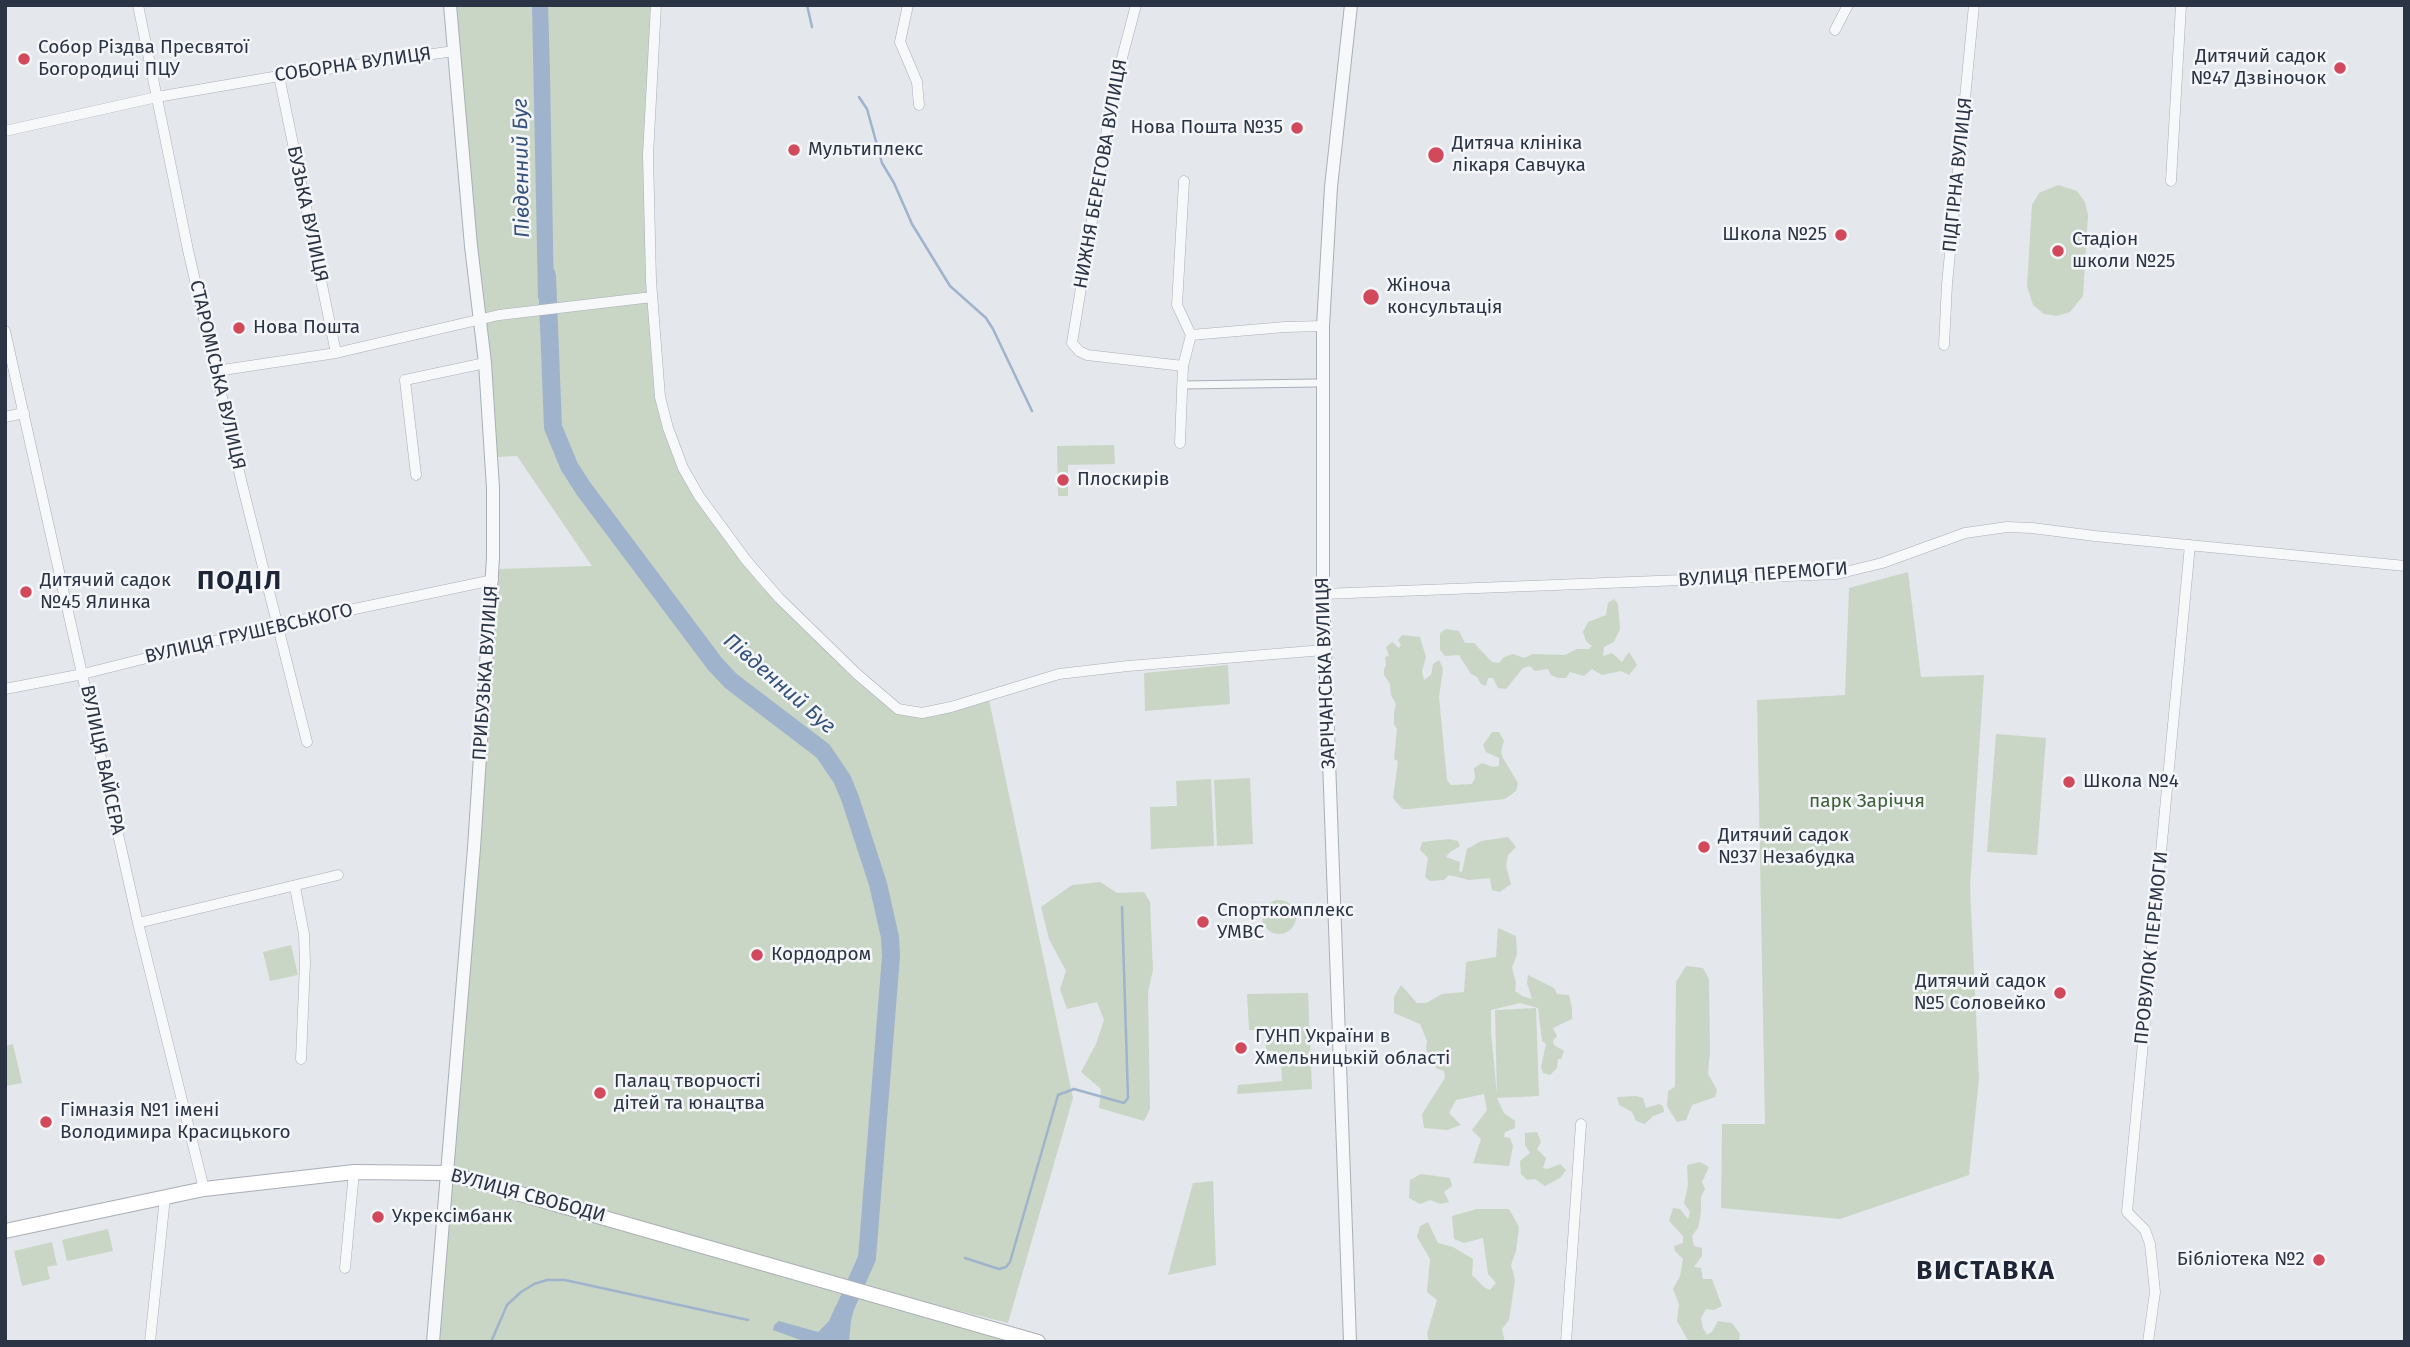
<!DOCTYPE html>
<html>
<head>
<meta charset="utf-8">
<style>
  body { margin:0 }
  #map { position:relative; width:2410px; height:1347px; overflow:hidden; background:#e4e7ec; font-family:"Fira Sans",sans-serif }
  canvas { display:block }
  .frame { position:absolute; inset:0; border:7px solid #2b3445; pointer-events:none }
</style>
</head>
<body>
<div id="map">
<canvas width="2410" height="1347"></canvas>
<div class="frame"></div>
</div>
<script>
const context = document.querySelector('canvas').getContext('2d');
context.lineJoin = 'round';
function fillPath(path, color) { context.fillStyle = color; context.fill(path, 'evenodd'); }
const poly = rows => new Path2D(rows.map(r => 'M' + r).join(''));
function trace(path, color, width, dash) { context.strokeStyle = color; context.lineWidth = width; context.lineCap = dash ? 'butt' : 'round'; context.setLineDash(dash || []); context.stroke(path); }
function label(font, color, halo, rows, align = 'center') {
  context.font = font + ' "Fira Sans",sans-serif'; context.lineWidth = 5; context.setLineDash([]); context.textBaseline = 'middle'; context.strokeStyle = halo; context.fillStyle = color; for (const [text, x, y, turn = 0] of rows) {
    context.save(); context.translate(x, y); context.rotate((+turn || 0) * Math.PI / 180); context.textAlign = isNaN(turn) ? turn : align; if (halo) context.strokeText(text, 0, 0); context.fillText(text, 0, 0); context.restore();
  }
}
fillPath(poly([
  [455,5,651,5,644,155,648,293,484,314],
  [2058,185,2077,191,2085,202,2088,215,2083,296,2070,312,2057,316,2044,314,2033,305,2027,286,2032,205,2039,193],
  [648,302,655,398,672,454,695,499,758,583,853,678,896,713,913,717,936,716,989,700,1073,1098,1008,1323,908,1298,452,1169,493,658,498,569,592,566,517,456,496,457,485,322],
  [1114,445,1115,464,1068,465,1068,496,1058,496,1057,446],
  [1908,572,1921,677,1984,675,1970,887,1979,1079,1969,1175,1840,1219,1721,1208,1722,1124,1765,1124,1757,700,1845,695,1849,588],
  [1614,599,1618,604,1620,629,1614,642,1604,647,1603,656,1612,653,1622,662,1629,652,1637,665,1629,675,1621,671,1602,675,1592,669,1584,676,1570,672,1566,678,1558,678,1551,675,1548,669,1535,671,1530,666,1523,668,1506,689,1498,688,1493,678,1488,678,1486,686,1481,684,1477,677,1471,674,1459,655,1445,656,1440,650,1440,633,1446,629,1459,631,1465,643,1474,643,1492,662,1499,663,1504,657,1513,654,1524,658,1533,654,1565,655,1577,649,1589,649,1592,646,1586,641,1583,632,1588,622,1606,615,1608,603],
  [1402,635,1420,637,1426,657,1422,671,1424,680,1431,675,1433,664,1439,660,1443,669,1439,697,1447,780,1451,785,1472,784,1475,778,1474,768,1482,763,1493,767,1499,766,1499,758,1486,752,1483,745,1492,732,1499,732,1504,741,1501,752,1503,758,1518,783,1516,791,1505,799,1410,809,1402,809,1393,798,1398,761,1394,759,1397,729,1394,724,1394,712,1396,704,1391,695,1390,684,1384,675,1384,669,1386,665,1385,657,1389,656,1386,647,1392,642,1399,648,1401,645,1398,640],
  [1228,665,1230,704,1145,711,1144,673],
  [1996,734,2046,738,2037,855,1987,852],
  [1250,778,1253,844,1217,846,1214,780],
  [1211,779,1214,846,1151,849,1150,807,1177,806,1176,781],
  [1508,837,1516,847,1508,855,1506,866,1511,884,1500,892,1492,890,1490,878,1469,880,1449,875,1444,880,1430,881,1425,877,1428,858,1420,850,1422,842,1449,839,1458,841,1460,846,1450,852,1446,857,1460,862,1459,871,1462,872,1467,849,1481,841],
  [1100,882,1117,893,1144,892,1150,902,1153,970,1148,992,1150,1109,1144,1121,1099,1108,1101,1089,1081,1072,1096,1044,1104,1020,1097,1002,1067,1009,1060,989,1066,971,1049,939,1041,907,1072,885],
  '1262 917a17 17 0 1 1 34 0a17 17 0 1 1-34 0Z',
  [1498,928,1516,936,1517,954,1512,968,1516,982,1515,991,1522,996,1532,999,1527,983,1528,975,1554,988,1557,994,1569,995,1572,1008,1572,1019,1553,1028,1557,1036,1553,1041,1554,1045,1564,1051,1561,1059,1558,1059,1557,1068,1550,1075,1543,1073,1541,1067,1546,1044,1542,1041,1538,1008,1520,1003,1491,1010,1491,1032,1497,1095,1495,1010,1536,1008,1539,1096,1497,1098,1504,1113,1515,1121,1515,1128,1505,1132,1504,1137,1510,1138,1513,1146,1509,1166,1473,1163,1481,1139,1472,1130,1487,1110,1484,1094,1456,1100,1449,1113,1461,1125,1447,1130,1424,1128,1422,1114,1445,1078,1444,1071,1436,1068,1434,1059,1426,1050,1427,1041,1420,1024,1394,1013,1394,997,1401,985,1417,1003,1426,1003,1442,994,1464,992,1466,962,1496,957],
  [291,945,298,975,270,981,263,952],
  [1686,966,1703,968,1709,979,1710,1051,1708,1074,1717,1090,1715,1097,1692,1105,1686,1120,1677,1122,1667,1106,1668,1091,1675,1087,1676,982],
  [1308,993,1312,1089,1237,1094,1238,1085,1282,1081,1281,1062,1274,1062,1273,1051,1266,1051,1265,1030,1249,1030,1247,994],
  [13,1044,22,1083,5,1086,5,1046],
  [1636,1096,1643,1098,1646,1108,1659,1104,1663,1106,1664,1112,1653,1116,1645,1124,1636,1121,1632,1112,1619,1105,1617,1097],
  [1537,1132,1541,1142,1537,1149,1546,1158,1543,1168,1548,1169,1560,1164,1566,1170,1560,1178,1545,1186,1535,1179,1527,1180,1521,1174,1520,1161,1530,1153,1525,1145,1525,1133],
  [1700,1162,1709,1167,1702,1182,1705,1189,1701,1197,1701,1213,1698,1228,1692,1236,1694,1246,1702,1248,1702,1256,1694,1267,1701,1268,1703,1279,1712,1279,1722,1306,1714,1310,1706,1309,1701,1318,1703,1328,1707,1335,1712,1332,1718,1321,1732,1323,1740,1334,1739,1340,1689,1342,1677,1321,1679,1304,1673,1289,1680,1276,1683,1259,1675,1251,1674,1246,1683,1243,1683,1236,1669,1221,1673,1208,1680,1209,1688,1219,1690,1212,1684,1203,1688,1185,1687,1165],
  [1421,1174,1450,1178,1452,1186,1444,1192,1449,1202,1440,1204,1430,1200,1420,1204,1409,1198,1410,1180],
  [451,1178,1021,1342,437,1342],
  [1213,1181,1216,1265,1168,1275,1193,1183],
  [1477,1209,1509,1209,1519,1227,1516,1251,1511,1265,1515,1280,1509,1320,1502,1329,1505,1342,1429,1342,1427,1334,1437,1300,1427,1292,1430,1259,1417,1237,1420,1226,1428,1222,1438,1243,1453,1247,1473,1259,1472,1275,1484,1287,1490,1290,1496,1283,1488,1274,1483,1238,1464,1243,1454,1239,1452,1216],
  [108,1229,113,1251,67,1261,62,1240],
  [52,1242,57,1265,47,1267,50,1279,22,1286,14,1251]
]), '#c9d6c5');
fillPath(poly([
  [532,5,548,5,550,71,554,298,538,299],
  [836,1305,852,1310,849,1342,806,1342,773,1330,774,1325,779,1321,818,1332,829,1321]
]), '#9fb4cc');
trace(poly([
  [807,5,812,27],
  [859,97,867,109,882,163,894,183,912,224,950,286,986,318,993,329,1032,411],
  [965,1258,999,1269,1006,1267,1010,1262,1058,1095,1074,1089,1124,1103,1128,1098,1122,907],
  [491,1342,507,1305,521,1292,534,1284,547,1280,565,1280,748,1320]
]), '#9fb4cc', 2.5);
trace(poly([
  [547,275,553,427,569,466,583,488,715,664,731,681,823,751,842,779,850,798,878,884,890,937,891,956,867,1258,845,1308,836,1342]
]), '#9fb4cc', 18);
const pedestrian = poly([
  [1182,385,1315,383]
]);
const minor = poly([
  [138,5,188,250,242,484,307,742],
  [656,5,648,155,651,281,660,397,668,428,683,468,699,496,746,560,779,598,857,674,898,709,922,713,951,707,1059,674,1128,666,1324,650],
  [908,5,900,42,917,82,919,105],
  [1136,5,1113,92,1072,343,1079,351,1087,355,1183,366,1191,335,1285,327,1323,326],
  [1835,30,1848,5],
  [279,76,336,353],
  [5,131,157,97,279,76,454,51],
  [1184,181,1177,305,1191,335],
  [2171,181,2181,5],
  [5,331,138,923,204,1189],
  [1944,345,1947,284,1974,5],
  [216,371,336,353,499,315,652,297],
  [5,417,24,413],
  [1180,443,1183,366],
  [416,475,405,380,485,363],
  [1323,594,1837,574,1882,563,1965,533,2007,527,2032,528,2095,536,2405,566],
  [5,689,83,674,278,625,493,580],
  [295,887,304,934,305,963,301,1059],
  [138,923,338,875],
  [345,1268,354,1172],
  [150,1342,165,1197],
  [1566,1342,1581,1124],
  [2148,1342,2155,1292,2150,1244,2145,1230,2127,1212,2190,545]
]);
const tertiary = poly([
  [433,1342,474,848,493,558,493,488,485,363,471,246,450,5],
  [1350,1342,1323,594,1323,326,1331,187,1351,5]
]);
const secondary = poly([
  [5,1231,204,1189,354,1172,447,1173,1038,1342]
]);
trace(pedestrian, '#a9aeb7', 9);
trace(minor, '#a9aeb7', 11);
trace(tertiary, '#a9aeb7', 14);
trace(secondary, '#a9aeb7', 16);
trace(pedestrian, '#f7f8fa', 7);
trace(minor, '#f7f8fa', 10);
trace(tertiary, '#f7f8fa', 12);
trace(secondary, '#fff', 14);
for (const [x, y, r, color] of [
  [24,59,7,"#d1495b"],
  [2340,68,7,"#d1495b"],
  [1297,128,7,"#d1495b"],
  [794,150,7,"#d1495b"],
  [1436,155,9,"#d1495b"],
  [1841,235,7,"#d1495b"],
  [2058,251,7,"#d1495b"],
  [1371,297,9,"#d1495b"],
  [239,328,7,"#d1495b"],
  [1063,480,7,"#d1495b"],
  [26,592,7,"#d1495b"],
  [2069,782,7,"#d1495b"],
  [1704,847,7,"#d1495b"],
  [1203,922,7,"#d1495b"],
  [757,955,7,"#d1495b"],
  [2060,993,7,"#d1495b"],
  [1241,1048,7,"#d1495b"],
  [600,1093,7,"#d1495b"],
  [46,1122,7,"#d1495b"],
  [378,1217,7,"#d1495b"],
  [2319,1260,7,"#d1495b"]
]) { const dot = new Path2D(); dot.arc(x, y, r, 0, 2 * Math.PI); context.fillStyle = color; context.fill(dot); trace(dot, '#f4f6f9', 2.5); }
label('19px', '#2b3445', '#f4f6f9', [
  ["Собор Різдва Пресвятої",38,48],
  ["Богородиці ПЦУ",38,70],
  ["Дитячий садок",2326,57,"right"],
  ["№47 Дзвіночок",2326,79,"right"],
  ["Нова Пошта №35",1283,128,"right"],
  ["Дитяча клініка",1452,144],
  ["лікаря Савчука",1452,166],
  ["Мультиплекс",808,150],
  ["Школа №25",1827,235,"right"],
  ["Стадіон",2072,240],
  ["школи №25",2072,262],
  ["Жіноча",1387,286],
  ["консультація",1387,308],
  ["Нова Пошта",253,328],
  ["Плоскирів",1077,480],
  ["Дитячий садок",40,581],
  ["№45 Ялинка",40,603],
  ["Школа №4",2083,782],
  ["Дитячий садок",1718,836],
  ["№37 Незабудка",1718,858],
  ["Спорткомплекс",1217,911],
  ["УМВС",1217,933],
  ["Кордодром",771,955],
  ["Дитячий садок",2046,982,"right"],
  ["№5 Соловейко",2046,1004,"right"],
  ["ГУНП України в",1255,1037],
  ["Хмельницькій області",1255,1059],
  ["Палац творчості",614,1082],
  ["дітей та юнацтва",614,1104],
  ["Гімназія №1 імені",60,1111],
  ["Володимира Красицького",60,1133],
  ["Укрексімбанк",392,1217],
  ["Бібліотека №2",2305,1260,"right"]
], 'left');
label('19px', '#2b3445', '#f4f6f9', [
  ["СОБОРНА ВУЛИЦЯ",353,65,-8],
  ["НИЖНЯ БЕРЕГОВА ВУЛИЦЯ",1101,174,-80],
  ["ПІДГІРНА ВУЛИЦЯ",1958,175,-84],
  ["БУЗЬКА ВУЛИЦЯ",307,214,78],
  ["СТАРОМІСЬКА ВУЛИЦЯ",217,375,77],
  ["ВУЛИЦЯ ПЕРЕМОГИ",1763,575,-4],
  ["ВУЛИЦЯ ГРУШЕВСЬКОГО",249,634,-13],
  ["ПРИБУЗЬКА ВУЛИЦЯ",486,673,-86],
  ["ЗАРІЧАНСЬКА ВУЛИЦЯ",1326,673,-92],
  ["ВУЛИЦЯ ВАЙСЕРА",102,760,78],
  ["ПРОВУЛОК ПЕРЕМОГИ",2152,948,-84],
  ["ВУЛИЦЯ СВОБОДИ",528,1196,15]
]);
label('19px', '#3f6138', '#f4f6f9', [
  ["парк Заріччя",1867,802]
]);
label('italic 21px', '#34527a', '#f4f6f9', [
  ["Південний Буг",522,168,-91],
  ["Південний Буг",779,684,41]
]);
context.letterSpacing = '2px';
label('bold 26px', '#1d2536', '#f4f6f9', [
  ["ПОДІЛ",240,582],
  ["ВИСТАВКА",1986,1272]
]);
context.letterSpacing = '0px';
</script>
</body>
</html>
